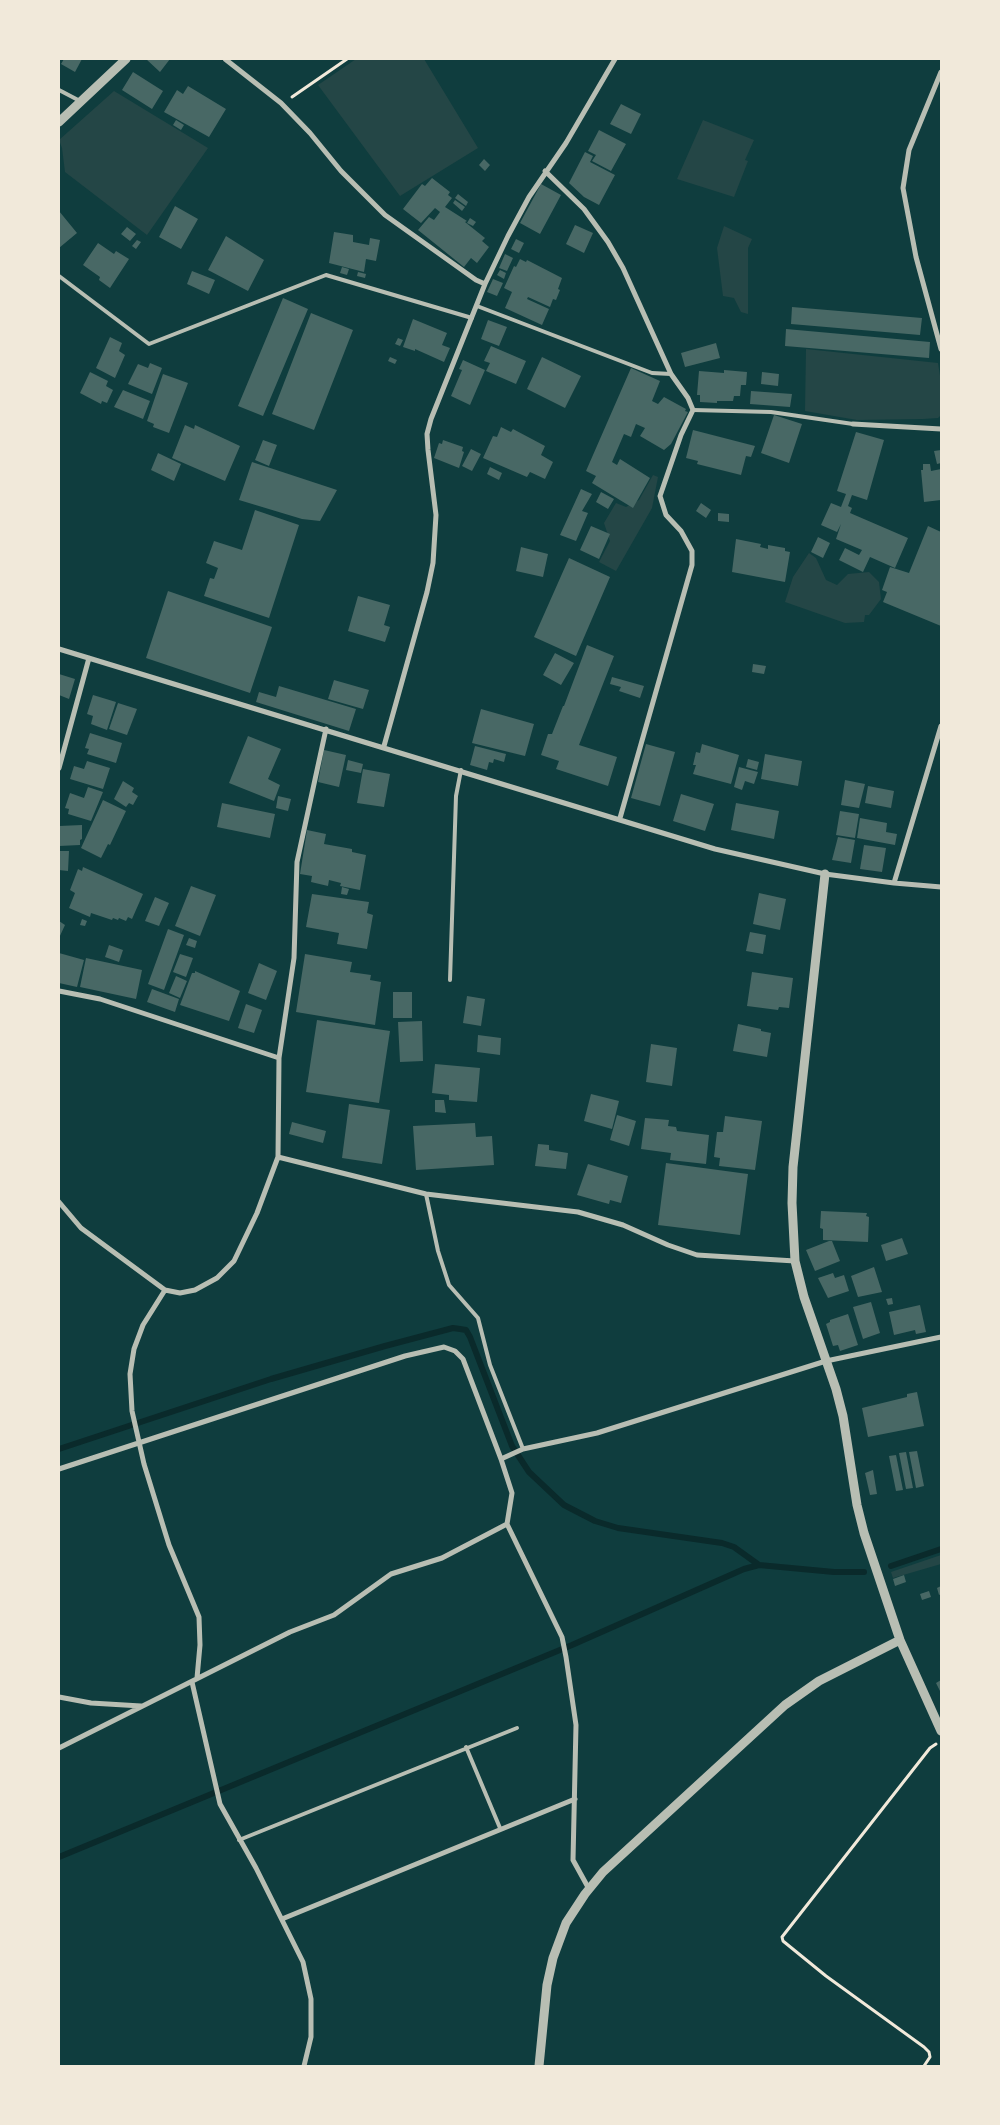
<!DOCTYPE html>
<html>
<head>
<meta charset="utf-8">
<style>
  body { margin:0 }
  #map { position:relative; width:1000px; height:2125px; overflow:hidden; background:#0f3d3e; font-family:"Open Sans",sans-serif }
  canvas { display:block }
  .frame { position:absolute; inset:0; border:60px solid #f1e9da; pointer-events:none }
</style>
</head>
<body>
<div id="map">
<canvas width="1000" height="2125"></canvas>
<div class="frame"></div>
</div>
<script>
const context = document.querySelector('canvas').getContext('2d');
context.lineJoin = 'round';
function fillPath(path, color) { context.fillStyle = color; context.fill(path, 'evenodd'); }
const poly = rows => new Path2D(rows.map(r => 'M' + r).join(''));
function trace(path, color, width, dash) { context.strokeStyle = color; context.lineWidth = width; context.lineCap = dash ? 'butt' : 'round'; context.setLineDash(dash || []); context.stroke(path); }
fillPath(poly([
  [356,59,424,59,478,148,400,196,318,85],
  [114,91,208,148,147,235,65,172,62,148,59,140],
  [703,120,754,140,745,160,748,161,734,197,677,179],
  [724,226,752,239,748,248,748,314,741,312,734,298,723,296,717,248],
  [806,349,938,363,941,382,941,415,938,418,923,419,857,420,805,411],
  [653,475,658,477,652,508,616,571,599,562,610,541,604,523,616,503,626,507,639,500],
  [809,553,816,558,826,580,837,585,848,574,869,572,879,582,881,599,869,615,865,615,864,622,845,623,785,602,793,577],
  [941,1555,941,1564,893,1578,891,1572]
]), '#244646');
trace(poly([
  [59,1449,271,1379,385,1346,453,1328,460,1329,466,1330,470,1337,512,1446,529,1472,564,1505,595,1521,618,1528,722,1543,734,1547,759,1565],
  [891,1566,941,1549],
  [59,1857,572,1645,744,1569,759,1565,834,1572,864,1572]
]), '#0a2a2b', 6);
fillPath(poly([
  [64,59,82,59,75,72,61,64],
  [146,59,170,59,160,72],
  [133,72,163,91,152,109,122,90],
  [188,86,226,109,209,137,164,112,177,90,183,94],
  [621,104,641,114,631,134,610,124],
  [176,120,184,125,181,130,173,125],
  [599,130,626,144,611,171,592,161,596,155,588,151],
  [585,152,593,156,590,162,615,175,599,205,584,197,569,183],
  [484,159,490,165,485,171,479,165],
  [432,178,450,192,448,195,452,198,445,207,467,221,465,222,485,238,482,241,489,247,477,263,471,258,464,267,418,230,429,217,434,220,440,212,435,208,421,223,403,209,422,184,425,186],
  [541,184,561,195,540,234,520,223],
  [458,194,468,202,466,206,455,198],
  [455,200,465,207,462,211,453,203],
  [175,206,198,219,181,249,159,237],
  [59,211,77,233,59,248],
  [470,218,476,222,473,226,467,223],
  [575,225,593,233,584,253,566,244],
  [127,227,136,234,130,241,121,234],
  [334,232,353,235,353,242,369,245,370,238,380,240,376,261,366,259,364,272,329,263],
  [226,236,264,260,248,291,208,270],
  [516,239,524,243,519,253,511,249],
  [137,240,141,242,136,249,132,246],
  [98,243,114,254,116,251,129,259,110,288,99,280,100,277,83,265],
  [505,254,513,258,507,271,499,268],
  [520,259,526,262,527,260,562,278,558,289,560,290,556,300,553,299,550,307,528,297,527,299,549,309,542,325,505,308,512,292,504,288,514,266,516,267],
  [342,267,349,269,347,275,340,273],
  [500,270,506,273,504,279,497,275],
  [192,271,215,280,209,294,187,284],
  [358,272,366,274,365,278,357,276],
  [493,279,503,283,497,296,487,292],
  [283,298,308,309,263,416,238,406],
  [792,307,922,318,920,335,791,324],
  [311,313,353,330,314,430,272,414],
  [413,319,447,333,442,345,450,348,444,362,415,349,415,351,403,347],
  [488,320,507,327,499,346,481,339],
  [786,329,930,342,929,358,785,346],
  [110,337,122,343,119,351,125,355,115,378,96,368],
  [398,338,403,340,400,346,395,344],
  [716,343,720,358,685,367,681,353],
  [491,346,526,361,516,384,486,371,490,363,484,361],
  [390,357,397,360,395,364,388,361],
  [542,357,581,376,565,408,527,389],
  [463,360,485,370,470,405,451,396,462,370,459,369],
  [150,363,162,368,152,394,128,384,138,364,148,368],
  [631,368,660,381,652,401,658,404,664,397,686,409,685,411,688,412,671,444,664,450,640,436,645,428,636,424,631,437,624,434,612,462,617,465,620,459,650,478,633,508,592,483,596,476,586,471],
  [724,370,747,372,746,385,741,385,740,396,734,396,733,401,717,401,717,403,700,402,700,395,697,395,699,371,724,373],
  [90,372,108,381,106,386,113,390,107,403,102,401,101,404,80,393],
  [762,372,779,374,778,386,761,384],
  [163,374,188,383,169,433,153,427,154,424,147,421],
  [123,390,150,401,143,419,114,407],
  [751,391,792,394,790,407,750,404],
  [774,415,802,424,789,463,761,453],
  [185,425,194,429,195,425,240,446,225,481,172,458],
  [501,427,511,432,513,429,545,446,541,455,553,462,545,479,530,472,527,477,483,458,493,436,497,437],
  [693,430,755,446,751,457,746,456,741,475,697,464,698,461,686,458],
  [856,432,884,440,867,500,852,495,848,506,852,508,850,513,908,538,895,568,870,557,863,572,839,560,845,548,859,555,862,550,836,539,841,524,837,532,821,525,831,503,841,507,846,494,837,491],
  [263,440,277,445,269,466,255,460],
  [443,440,463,447,462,451,464,452,459,468,434,458,439,443,442,444],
  [471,449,481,454,472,471,462,466],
  [941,450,941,463,937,464,934,451],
  [158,453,181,464,174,481,151,470],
  [252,462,337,490,320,521,302,519,239,500],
  [923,464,930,464,931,471,941,469,941,500,924,502,921,470,923,470],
  [490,467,502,473,499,480,487,474],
  [581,489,592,494,582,511,588,513,576,541,560,535],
  [601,492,614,499,608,509,596,502],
  [701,503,711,510,706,518,696,511],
  [255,510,299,525,269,618,204,596,210,578,214,579,218,568,206,563,214,541,242,550],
  [718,513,729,514,729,522,718,521],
  [591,526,610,534,599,559,580,550],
  [928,526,941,532,941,626,883,602,887,592,882,590,890,567,909,573],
  [818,537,830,543,823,558,811,552],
  [736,539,761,544,760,547,768,549,768,545,785,548,785,551,790,552,785,582,732,572],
  [521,547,548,554,543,577,516,571],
  [569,558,610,577,576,656,534,637],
  [168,591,272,627,250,693,146,658],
  [358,596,390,605,384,625,390,627,385,642,348,631],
  [587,645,614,656,579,745,617,757,608,786,556,769,559,761,541,755,548,734,552,734,563,706,564,706],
  [555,653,574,663,561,685,543,675],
  [753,664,766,666,764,674,752,672],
  [59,674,75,679,69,699,59,695],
  [612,677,644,686,640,698,619,691,621,687,610,684],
  [334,680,369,690,363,709,328,699],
  [279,686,356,709,349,731,256,702,259,692,276,697],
  [93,695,116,702,107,730,91,724,93,716,87,714],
  [118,703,137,709,127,735,109,729],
  [481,709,534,724,525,756,472,743],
  [90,733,122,743,116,763,87,754,89,749,85,748],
  [248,736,281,749,268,779,280,785,274,801,229,783],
  [646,744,675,752,660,806,631,798],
  [702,744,739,755,731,784,693,774,696,765,693,765,696,752,700,753],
  [475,746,506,754,504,762,494,759,493,763,489,762,487,770,470,765],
  [324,750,346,755,339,787,318,782],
  [765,754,802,761,798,786,761,779],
  [748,759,759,762,757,770,746,767],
  [348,760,363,764,361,773,346,770],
  [87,761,110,768,103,789,70,779,74,766,84,769],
  [739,767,758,772,754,784,745,781,742,790,734,787],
  [363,769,390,774,384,807,357,803],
  [845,780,865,784,859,808,841,805],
  [123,781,134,788,132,792,138,796,133,805,129,803,126,807,114,799],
  [868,786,894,791,891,808,865,803],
  [88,787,103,792,91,821,68,814,69,809,65,808,70,793,84,798],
  [681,794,714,804,705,831,673,821],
  [278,796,291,799,288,811,276,808],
  [103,800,126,811,110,845,108,844,101,858,81,848],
  [222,803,275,814,270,838,217,827],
  [736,803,779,811,774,839,731,830],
  [840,811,859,814,855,838,836,835],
  [860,818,887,823,886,832,897,834,895,845,857,838],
  [82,825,82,839,80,840,80,845,59,846,59,826],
  [307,830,326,834,324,844,352,849,352,852,366,855,360,890,340,886,341,883,329,880,328,886,311,882,312,876,300,874],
  [838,837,855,840,851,863,832,860],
  [864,845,886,848,882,872,860,869],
  [59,851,69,851,68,871,59,870],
  [83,867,143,894,132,919,128,917,126,921,119,918,118,920,113,918,112,920,91,913,90,917,69,908,75,893,70,890,78,869,82,871],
  [191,886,216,895,200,936,175,926],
  [342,887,349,889,347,895,341,894],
  [759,893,786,899,780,930,753,924],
  [312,894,369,902,367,913,373,915,367,949,337,944,339,933,306,927],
  [155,897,169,903,159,926,145,921],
  [82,919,87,921,85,926,80,925],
  [59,921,65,925,59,938],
  [168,929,184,935,164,990,148,984],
  [750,932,766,935,763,954,746,951],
  [189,938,197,941,195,948,186,945],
  [109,945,123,950,119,962,105,957],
  [59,953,84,960,77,987,59,983],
  [180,954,193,958,186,977,173,972],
  [305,954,352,962,350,972,371,975,370,980,381,982,375,1025,296,1012],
  [86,958,142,970,136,999,80,987],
  [259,963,277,971,266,1000,248,993],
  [195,971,240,991,229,1021,180,1005,192,973,195,973],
  [752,972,793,978,789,1008,779,1007,778,1010,747,1006],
  [176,976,187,981,180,998,169,993],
  [152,989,179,999,175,1012,147,1002],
  [393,992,412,992,412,1018,393,1018],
  [467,996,485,999,481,1026,463,1023],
  [246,1004,262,1010,254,1033,238,1028],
  [317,1020,390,1031,379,1103,306,1092],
  [422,1021,423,1061,400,1062,398,1022],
  [738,1024,761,1029,761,1031,771,1033,767,1057,733,1051],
  [478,1035,501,1038,500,1055,477,1052],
  [651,1044,677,1048,672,1086,646,1082],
  [435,1064,480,1068,477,1102,449,1100,449,1095,432,1093],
  [591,1094,619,1101,612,1129,584,1121],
  [435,1100,444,1100,446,1113,435,1112],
  [349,1104,390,1110,382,1164,342,1158],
  [617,1115,636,1121,629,1146,610,1140],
  [725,1116,762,1121,755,1170,719,1166,720,1158,714,1157,717,1132,723,1132],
  [645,1118,669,1120,668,1126,676,1127,677,1131,709,1135,706,1164,670,1160,671,1153,641,1149],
  [292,1122,326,1131,323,1143,289,1134],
  [475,1123,476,1137,492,1136,494,1165,416,1170,413,1126],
  [538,1144,549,1145,549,1150,568,1153,566,1169,535,1166],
  [666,1163,748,1174,740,1235,658,1225],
  [588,1164,628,1176,621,1203,610,1200,609,1204,577,1195],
  [821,1211,867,1213,866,1216,869,1217,868,1242,823,1240,823,1229,820,1228],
  [902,1238,908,1254,886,1261,881,1245],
  [829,1241,832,1241,840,1261,815,1271,806,1250],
  [874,1267,882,1292,858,1297,851,1276],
  [833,1273,835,1278,844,1275,849,1291,828,1298,818,1278],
  [892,1298,893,1304,888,1305,886,1299],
  [871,1302,880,1333,863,1339,853,1307],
  [920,1305,926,1332,916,1334,915,1330,894,1335,889,1312],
  [848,1314,858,1345,840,1351,838,1345,833,1346,826,1324,830,1322,830,1320],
  [917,1392,924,1426,868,1437,862,1408,907,1397,907,1394],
  [917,1451,924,1486,916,1488,909,1452],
  [906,1452,913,1488,906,1489,899,1453],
  [896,1455,903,1490,896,1491,889,1456],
  [873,1470,877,1494,870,1495,865,1473],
  [904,1575,906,1582,895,1586,893,1579],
  [941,1586,941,1594,939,1595,937,1588],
  [929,1591,931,1597,922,1600,920,1594],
  [941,1680,941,1693,936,1683]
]), '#486865');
trace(poly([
  [292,97,347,59],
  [924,2066,930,2057,929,2052,924,2047,826,1976,783,1941,782,1937,930,1748,936,1744]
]), '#f1e9da', 3);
trace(poly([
  [59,90,80,101],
  [59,276,149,344,326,275,472,318],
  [477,306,652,373,671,374],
  [693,410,771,412,853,424],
  [450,980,456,796,461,770],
  [426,1194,438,1251,449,1285,478,1318,490,1365,523,1449],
  [466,1747,500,1828],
  [239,1840,517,1728]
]), '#b8beb3', 4);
trace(poly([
  [225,59,281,103,310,133,341,171,385,215,476,280,485,284],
  [941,72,909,150,903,188,916,257,941,349],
  [545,171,584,209,608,242,623,268,671,374,688,398,693,410,681,435,660,496,666,515,681,531,692,551,692,565,620,818],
  [853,424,941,429],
  [59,649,715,849,825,874,894,883,941,887],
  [384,746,427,592,433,563,436,515,428,450,427,434,431,419,485,284,508,236,529,197,566,143,615,59],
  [59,768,89,658],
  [894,883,941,726],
  [59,991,100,999,279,1058],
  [278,1157,426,1194,578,1212,623,1225,668,1245,697,1255,795,1261],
  [59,1202,81,1228,165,1290,180,1293,195,1290,217,1278,234,1261,257,1213,278,1157,279,1058,294,958,297,862,326,729],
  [165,1290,143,1325,134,1349,130,1374,132,1411,144,1464,169,1545,199,1617,200,1645,197,1678],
  [59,1469,405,1356,444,1347,455,1351,463,1359,501,1459],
  [192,1682,220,1804,256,1868,303,1962,311,1999,311,2037,304,2066],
  [59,1697,91,1703,141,1706],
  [59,1748,290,1632,334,1615,391,1574,442,1558,507,1524],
  [589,1889,573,1860,576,1725,566,1657,562,1637,507,1524,512,1493,501,1459,523,1449,597,1433,826,1361,941,1337],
  [282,1919,575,1799]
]), '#b8beb3', 5);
trace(poly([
  [59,122,126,59],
  [825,874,793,1167,792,1203,795,1261,804,1297,836,1389,843,1416,857,1505,864,1533,900,1640,941,1731],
  [539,2066,547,1985,553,1958,566,1923,585,1894,603,1872,785,1705,819,1681,900,1640]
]), '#b8beb3', 9);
</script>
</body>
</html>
